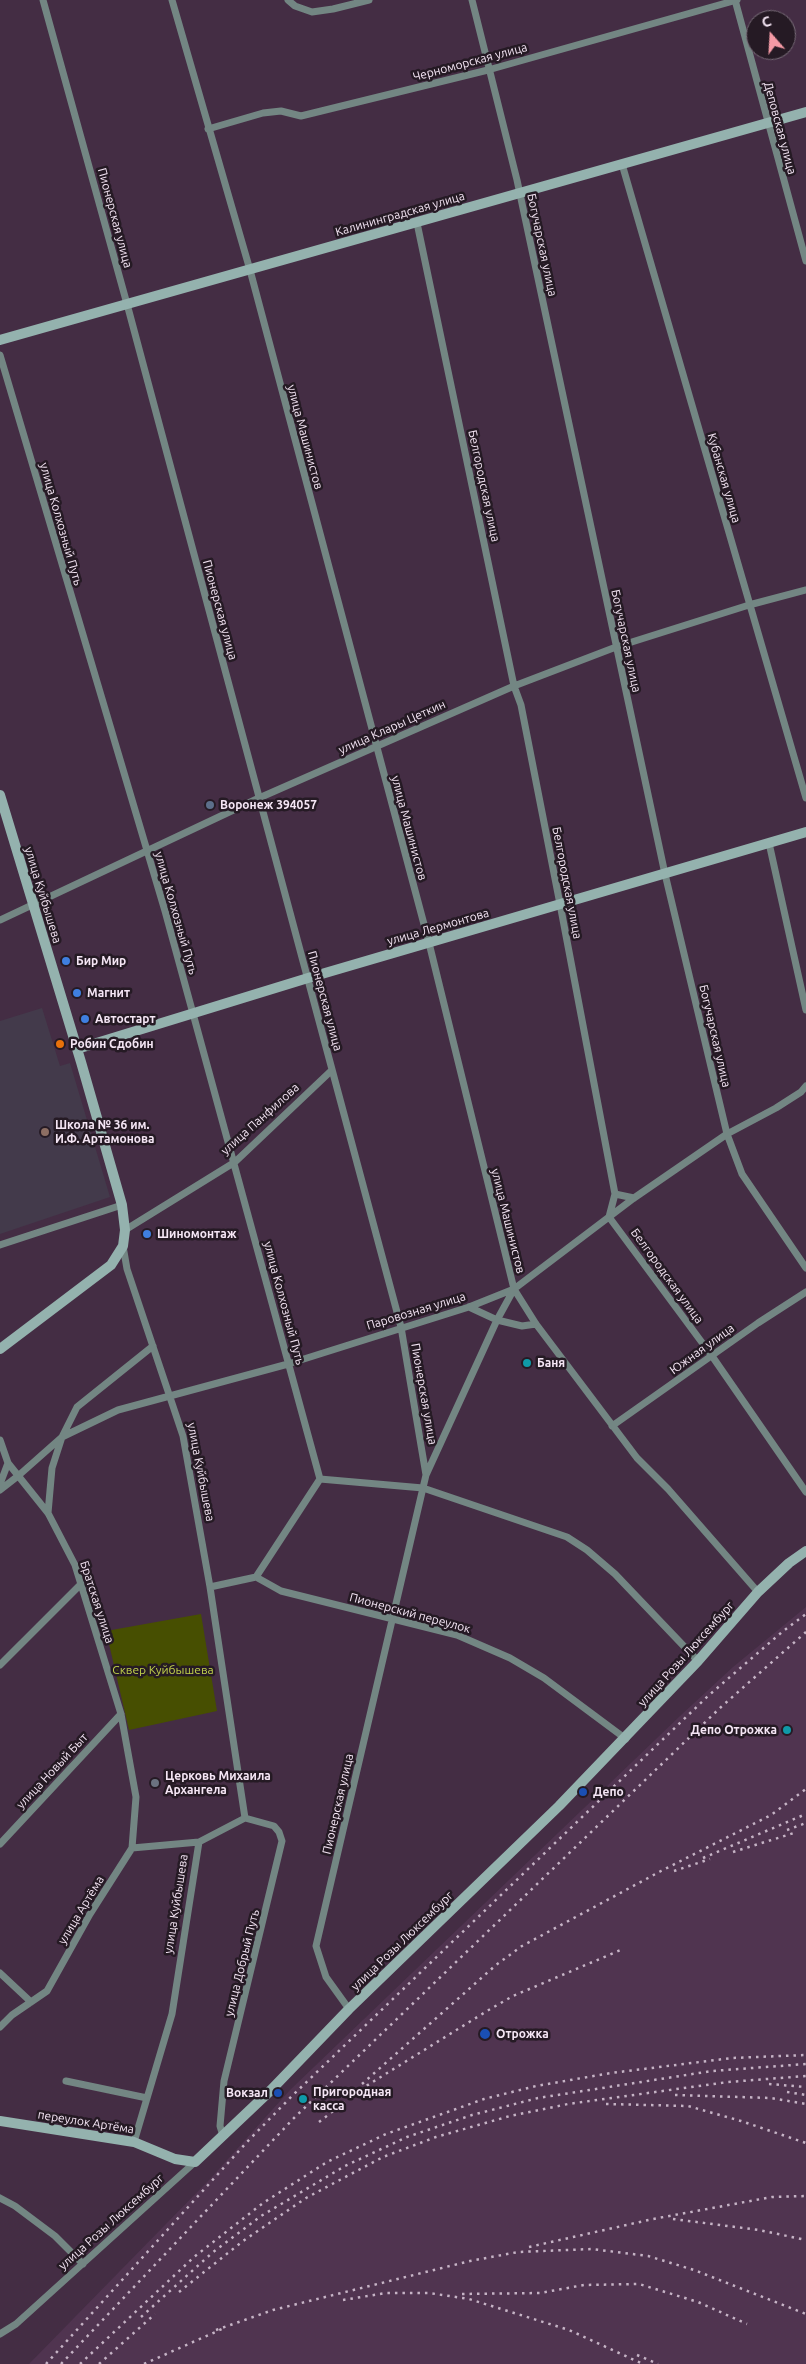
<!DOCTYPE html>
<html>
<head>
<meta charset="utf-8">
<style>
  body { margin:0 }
  #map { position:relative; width:806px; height:2364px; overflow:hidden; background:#442d44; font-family:Ubuntu,sans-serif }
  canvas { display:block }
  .north { position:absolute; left:746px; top:10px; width:50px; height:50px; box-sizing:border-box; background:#251a24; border:1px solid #786c78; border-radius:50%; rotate:341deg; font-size:14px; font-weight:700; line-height:20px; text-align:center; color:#f5e6f5 }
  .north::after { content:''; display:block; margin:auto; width:18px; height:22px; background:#f49aa5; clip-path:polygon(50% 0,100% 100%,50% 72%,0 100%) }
</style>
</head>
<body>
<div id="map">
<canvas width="806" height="2364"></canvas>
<div class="north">С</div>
</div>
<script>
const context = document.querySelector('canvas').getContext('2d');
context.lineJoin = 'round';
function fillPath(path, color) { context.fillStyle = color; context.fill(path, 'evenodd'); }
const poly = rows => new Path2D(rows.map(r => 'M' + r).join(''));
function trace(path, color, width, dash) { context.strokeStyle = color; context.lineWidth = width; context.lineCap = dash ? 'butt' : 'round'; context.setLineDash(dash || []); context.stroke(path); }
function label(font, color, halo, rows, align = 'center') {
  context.font = font + ' Ubuntu,sans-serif'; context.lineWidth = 5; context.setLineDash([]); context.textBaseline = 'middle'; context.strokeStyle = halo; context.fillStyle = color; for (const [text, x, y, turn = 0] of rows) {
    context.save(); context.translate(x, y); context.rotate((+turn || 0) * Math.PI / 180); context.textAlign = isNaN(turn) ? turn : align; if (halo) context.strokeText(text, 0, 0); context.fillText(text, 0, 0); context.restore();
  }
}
fillPath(poly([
  [806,1607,806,2364,29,2364,210,2179,290,2090,680,1716,733,1667]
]), '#503450');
fillPath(poly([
  [42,1008,60,1066,70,1063,110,1197,0,1234,0,1021]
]), '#433a4b');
fillPath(poly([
  [201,1614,217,1711,129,1730,106,1631]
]), '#474f01');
trace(poly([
  [43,0,127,304,401,1327,426,1475,316,1946,326,1977,349,2009],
  [172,0,250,270,429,943,514,1289,536,1324,637,1458,668,1489,758,1592],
  [288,0,295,6,312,12,333,9,369,0],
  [472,0,517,180,665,874,727,1134,742,1174,806,1268],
  [735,0,806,261],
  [208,129,263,113,281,111,301,116,488,70,737,0],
  [622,164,806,798],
  [417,223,514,686,521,705,560,904,615,1194,609,1217,712,1356,806,1492],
  [0,355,165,911,320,1479],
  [769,843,806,1010],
  [0,920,259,798,514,686,616,647,749,605,806,590],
  [615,1194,634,1198],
  [125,1230,235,1162,332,1070],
  [0,1245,122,1205],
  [123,1246,127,1269,183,1436,210,1587,245,1818,199,1842,172,2014,134,2142],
  [469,1307,497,1320,522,1326,536,1324],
  [612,1426,758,1323,806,1292],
  [0,1440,8,1463,48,1513,75,1565,121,1714,136,1797,132,1848],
  [426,1475,497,1320,514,1289],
  [0,1484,8,1463],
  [0,1490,18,1476,62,1437,118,1410,288,1364,469,1307,514,1289,634,1198,727,1134,776,1108,801,1092,806,1086],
  [48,1513,52,1468,62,1437,77,1407,153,1346],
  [256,1577,281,1591,457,1635,510,1658,544,1678,626,1739],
  [210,1587,256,1577,320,1479,423,1488,567,1537,587,1550,615,1574,698,1661],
  [0,1665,80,1585],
  [0,1844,121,1714],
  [0,1973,31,2002],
  [0,2027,12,2015,47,1991,90,1914,132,1848,199,1842],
  [66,2081,147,2098],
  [223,2136,220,2126,224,2081,282,1841,279,1832,274,1826,245,1818],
  [0,2198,15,2206,55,2236,83,2264],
  [0,2334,16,2324,195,2162]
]), '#738683', 7);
trace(poly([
  [0,340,806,112],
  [0,795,81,1062,122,1205,125,1230,123,1246,111,1265,0,1349],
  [77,1049,308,978,806,832],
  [0,2121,134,2142,175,2159,195,2162,271,2090,349,2009,559,1806,698,1661,758,1592,789,1563,806,1551]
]), '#94b2ae', 10);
trace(poly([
  [787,1830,806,1823],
  [733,1852,797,1832],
  [703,1858,806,1814],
  [674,1871,710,1859],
  [362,2084,496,1965,522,1946,661,1871,771,1815,806,1789],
  [769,2084,806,2087],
  [787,2092,806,2095],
  [675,2095,771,2098,806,2104],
  [606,2104,688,2106,741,2121,806,2143],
  [319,2122,363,2088,487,2011,513,1996,623,1949],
  [673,2219,759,2230,806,2240],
  [529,2247,653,2219,772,2197,806,2196],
  [179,2292,243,2241,306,2198,383,2157,436,2137,510,2116,568,2104,728,2082,806,2076],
  [462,2294,540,2293,584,2285,639,2284,698,2302,747,2324],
  [343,2300,386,2293,429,2293,469,2299,569,2330,643,2364],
  [141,2317,212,2253,261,2216,345,2166,407,2137,472,2115,538,2098,712,2071,806,2064],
  [216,2330,273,2310,470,2261,518,2252,592,2249,648,2256,694,2270,806,2314],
  [637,2355,658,2364],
  [46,2364,247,2142,292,2096,708,1696,782,1632,806,1614],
  [61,2364,294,2118,721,1707,806,1632],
  [80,2364,194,2257,263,2203,327,2162,386,2134,484,2099,536,2086,611,2073,732,2058,806,2055],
  [99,2364,155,2314],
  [144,2364,222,2329]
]), '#c6b4c6', 2.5, [2.5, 5]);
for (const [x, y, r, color] of [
  [210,805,5,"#5c6f8a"],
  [66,961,5,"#3f7fe0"],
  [77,993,5,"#3f7fe0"],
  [85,1019,5,"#3f7fe0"],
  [60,1044,5,"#e8710a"],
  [45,1132,5,"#8d6e63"],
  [147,1234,5,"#3f7fe0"],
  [527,1363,5,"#0f9aa8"],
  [787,1730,5,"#0f9aa8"],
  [155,1783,5,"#6b7280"],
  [583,1792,5,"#1a4fb4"],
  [485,2034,6,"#1a4fb4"],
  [278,2093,5,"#1a4fb4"],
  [303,2099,5,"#0f9aa8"]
]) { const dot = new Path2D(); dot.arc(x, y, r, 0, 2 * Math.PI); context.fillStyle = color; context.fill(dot); trace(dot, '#251a24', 2); }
label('12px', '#f5e6f5', '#251a24', [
  ["Черноморская улица",470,62,-15],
  ["Деповская улица",780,128,75],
  ["Калининградская улица",400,214,-16],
  ["Пионерская улица",115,218,75],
  ["Богучарская улица",542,245,78],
  ["улица Машинистов",305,437,75],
  ["Кубанская улица",724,478,74],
  ["Белгородская улица",484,486,78],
  ["улица Колхозный Путь",61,524,74],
  ["Пионерская улица",220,610,75],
  ["Богучарская улица",626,641,78],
  ["улица Клары Цеткин",392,727,-24],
  ["улица Машинистов",409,828,75],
  ["Белгородская улица",567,883,79],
  ["улица Куйбышева",43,895,73],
  ["улица Колхозный Путь",176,913,74],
  ["улица Лермонтова",438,927,-16],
  ["Пионерская улица",325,1001,75],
  ["Богучарская улица",715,1036,77],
  ["улица Панфилова",260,1119,-42],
  ["улица Машинистов",508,1221,76],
  ["Белгородская улица",667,1276,54],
  ["улица Колхозный Путь",284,1303,75],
  ["Паровозная улица",416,1311,-17],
  ["Южная улица",702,1349,-36],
  ["Пионерская улица",424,1394,80],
  ["улица Куйбышева",201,1472,79],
  ["Братская улица",97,1602,72],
  ["Пионерский переулок",410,1613,15],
  ["улица Розы Люксембург",686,1654,-48],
  ["улица Новый Быт",52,1771,-47],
  ["Пионерская улица",338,1804,-77],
  ["улица Куйбышева",176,1904,-81],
  ["улица Артёма",81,1910,-59],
  ["улица Розы Люксембург",402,1941,-44],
  ["улица Добрый Путь",242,1963,-76],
  ["переулок Артёма",86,2122,9],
  ["улица Розы Люксембург",111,2222,-42]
]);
label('bold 12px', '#f5e6f5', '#251a24', [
  ["Воронеж 394057",220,805],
  ["Бир Мир",76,961],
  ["Магнит",87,993],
  ["Автостарт",95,1019],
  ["Робин Сдобин",70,1044],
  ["Школа № 36 им.",55,1125],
  ["И.Ф. Артамонова",55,1139],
  ["Шиномонтаж",157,1234],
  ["Баня",537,1363],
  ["Депо Отрожка",777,1730,"right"],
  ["Церковь Михаила",165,1776],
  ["Архангела",165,1790],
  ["Депо",593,1792],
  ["Отрожка",496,2034],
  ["Пригородная",313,2092],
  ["касса",313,2106],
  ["Вокзал",268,2093,"right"]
], 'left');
label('12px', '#c2d24c', '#251a24', [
  ["Сквер Куйбышева",163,1670]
]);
</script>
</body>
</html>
